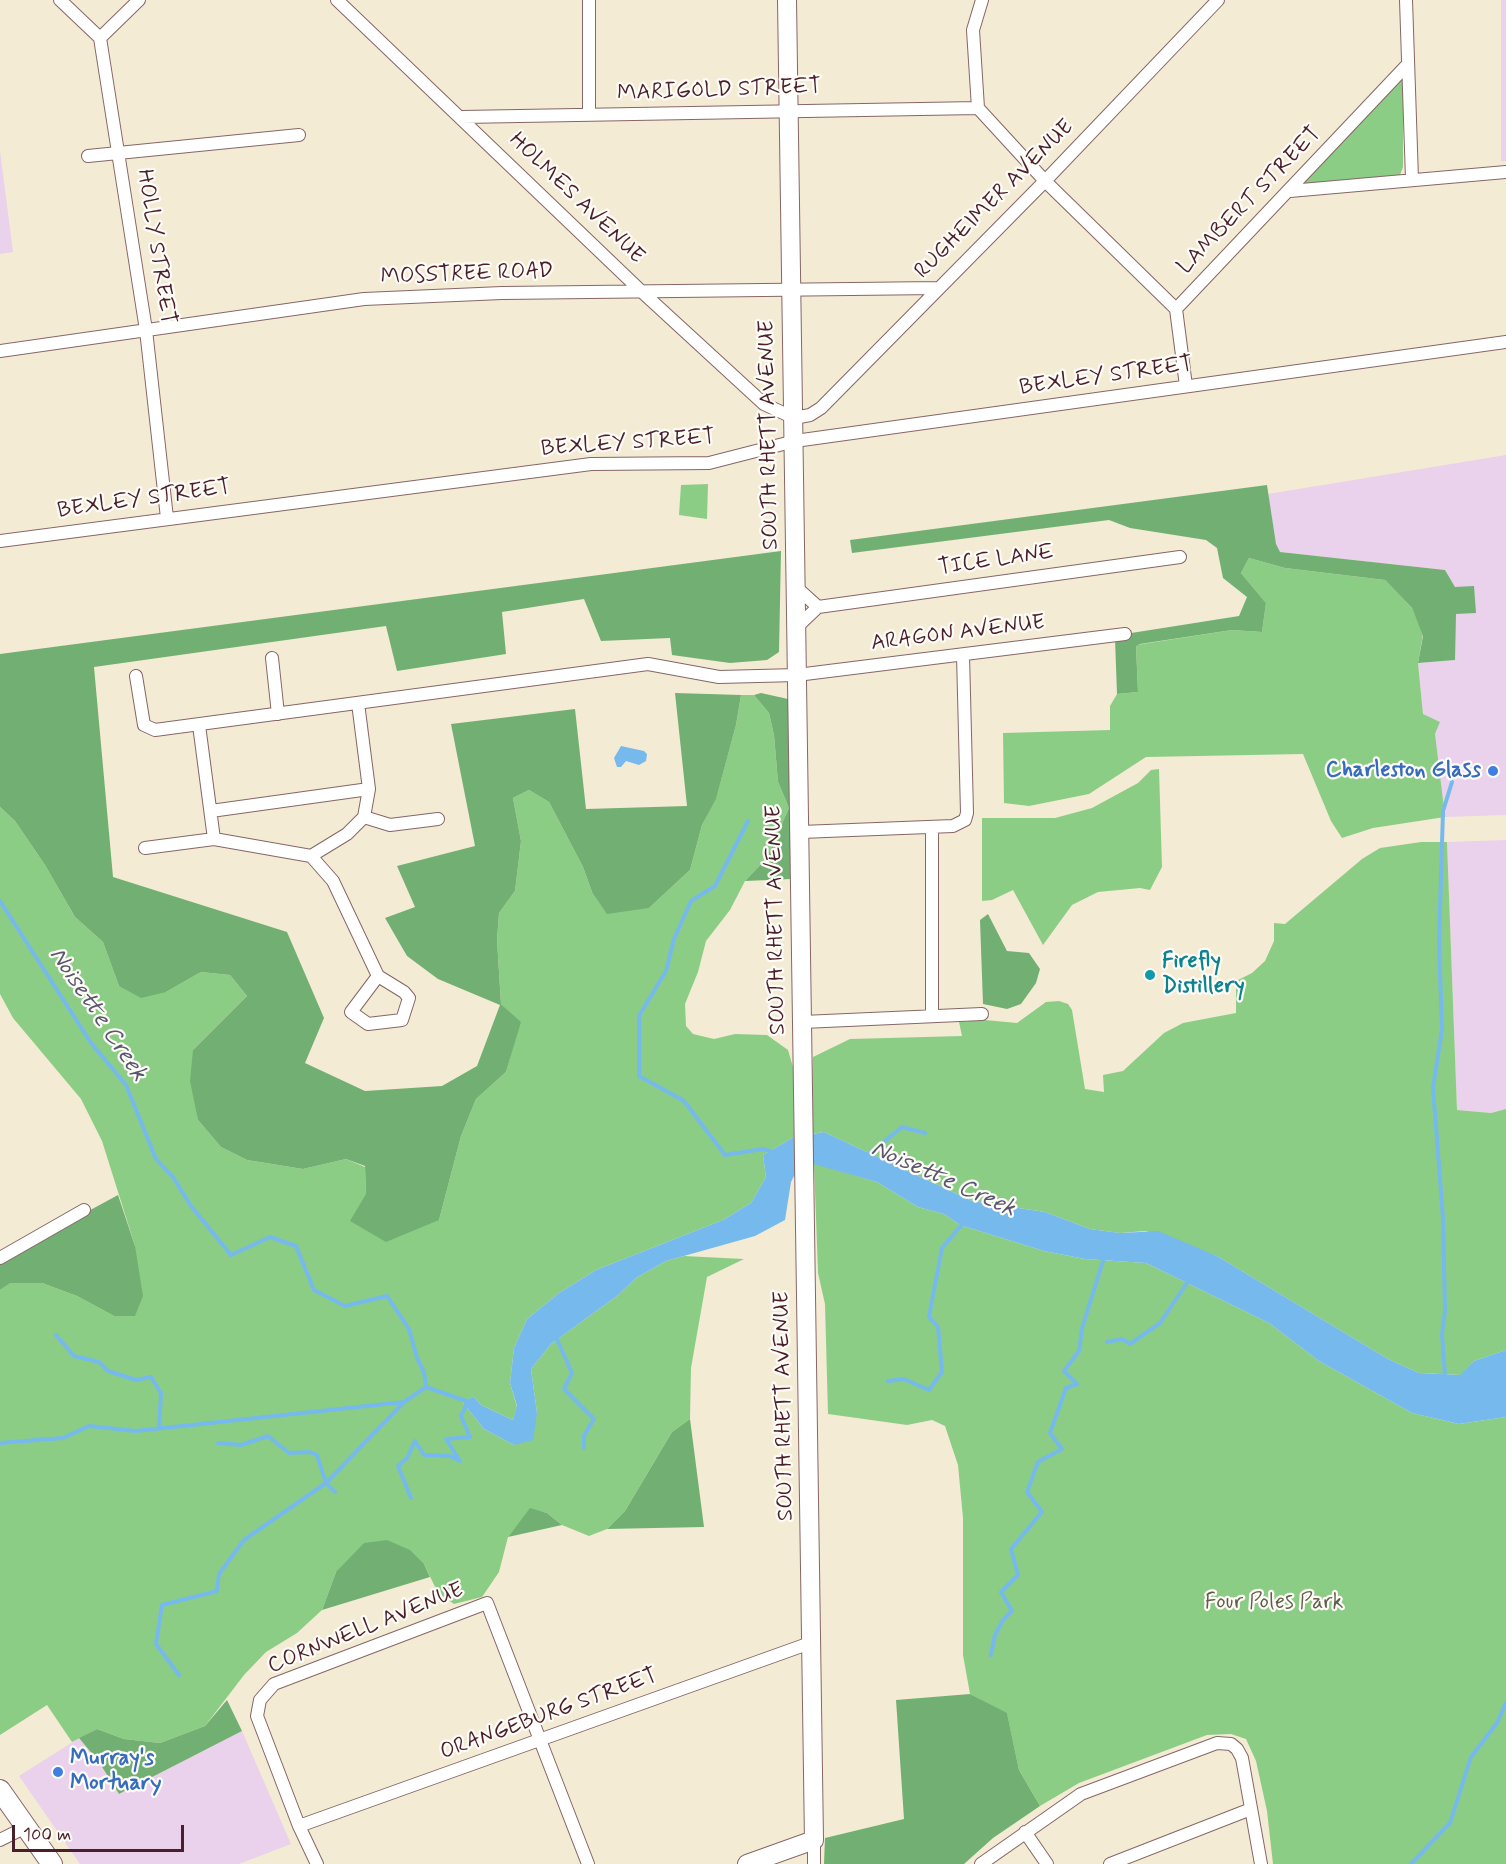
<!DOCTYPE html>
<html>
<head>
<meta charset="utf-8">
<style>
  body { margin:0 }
  #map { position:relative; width:1506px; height:1864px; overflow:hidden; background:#f4ebd5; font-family:Mynerve,sans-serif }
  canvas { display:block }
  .scale { position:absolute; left:12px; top:1825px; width:172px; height:27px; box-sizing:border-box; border:3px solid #4a1f2b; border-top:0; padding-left:8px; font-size:18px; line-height:21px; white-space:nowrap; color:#4a1f2b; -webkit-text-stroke:4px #fdfcf7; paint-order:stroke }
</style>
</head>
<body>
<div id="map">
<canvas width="1506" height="1864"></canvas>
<div class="scale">100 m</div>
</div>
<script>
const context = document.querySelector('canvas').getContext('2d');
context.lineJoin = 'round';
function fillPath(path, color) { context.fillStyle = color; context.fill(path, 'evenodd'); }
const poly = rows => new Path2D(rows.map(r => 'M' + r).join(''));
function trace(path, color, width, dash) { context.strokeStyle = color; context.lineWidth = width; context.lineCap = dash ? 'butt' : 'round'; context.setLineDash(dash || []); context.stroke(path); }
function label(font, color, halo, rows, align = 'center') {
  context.font = font + ' Mynerve,sans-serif'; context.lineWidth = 4.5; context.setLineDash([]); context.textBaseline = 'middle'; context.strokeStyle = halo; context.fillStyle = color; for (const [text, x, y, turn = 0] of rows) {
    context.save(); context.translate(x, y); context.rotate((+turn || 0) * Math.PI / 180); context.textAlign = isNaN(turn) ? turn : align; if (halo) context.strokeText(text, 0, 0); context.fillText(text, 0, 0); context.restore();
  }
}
fillPath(poly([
  [1501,0,1506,0,1506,161,1501,161],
  [0,151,13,252,0,254],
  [1506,455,1506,815,1445,817,1439,795,1435,734,1440,722,1423,714,1418,663,1455,660,1455,587,1445,570,1280,552,1276,545,1268,494],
  [1506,840,1506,1109,1491,1113,1457,1110,1447,842],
  [242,1731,291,1844,239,1864,80,1864,19,1776,79,1738,99,1762,119,1794]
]), '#ead1ec');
fillPath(poly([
  [1403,76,1403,167,1400,175,1304,185,1304,182],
  [708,484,707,519,679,515,681,485],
  [1249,558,1285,568,1385,580,1412,608,1423,634,1418,663,1423,714,1440,722,1435,734,1445,817,1373,828,1342,838,1331,821,1303,754,1146,757,1089,794,1029,806,1004,803,1003,733,1110,730,1110,706,1117,694,1138,692,1136,645,1232,630,1262,632,1266,603,1241,573],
  [741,695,754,695,769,713,774,735,778,782,789,808,766,859,745,881,730,910,706,941,698,972,685,1004,686,1026,693,1034,714,1039,735,1034,767,1035,788,1050,793,1067,794,1137,763,1155,766,1177,751,1203,723,1220,596,1270,559,1293,527,1319,514,1348,510,1383,517,1407,513,1420,481,1405,473,1396,463,1403,484,1429,514,1445,537,1413,531,1369,551,1344,617,1296,636,1278,666,1261,684,1256,744,1259,707,1277,691,1368,690,1419,672,1432,625,1511,607,1529,589,1536,562,1525,547,1513,530,1509,508,1537,499,1572,482,1597,454,1604,438,1593,424,1564,336,1572,322,1610,297,1633,266,1652,244,1675,205,1726,160,1743,124,1739,97,1729,72,1742,47,1705,0,1735,0,1290,9,1283,42,1283,77,1296,114,1316,135,1246,102,1141,81,1099,13,1018,0,994,0,807,15,821,45,865,75,917,103,942,119,986,166,992,201,972,230,975,247,996,193,1050,198,1120,221,1147,247,1160,303,1169,346,1159,365,1167,366,1194,439,1220,461,1136,476,1099,506,1072,520,1022,501,1004,497,940,499,913,515,891,521,841,513,798,529,790,549,802,583,867,592,892,649,908,690,870,702,825,716,798,736,725],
  [1159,769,1162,867,1150,890,1140,888,1098,892,1072,905,1043,945,1013,890,992,900,982,901,982,818,1055,818,1092,808,1138,783,1151,770],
  [1421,842,1447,842,1457,1110,1491,1113,1506,1109,1506,1350,1474,1361,1461,1375,1419,1373,1388,1359,1217,1256,1189,1246,1146,1231,1120,1233,1090,1229,1045,1212,972,1201,824,1132,811,1134,813,1057,850,1039,962,1036,959,1022,985,1020,1017,1023,1046,1002,1059,1001,1068,1004,1072,1010,1085,1089,1104,1092,1103,1075,1123,1071,1164,1033,1183,1023,1236,1013,1236,981,1252,973,1265,961,1274,941,1274,923,1285,924,1362,859,1380,848],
  [814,1163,877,1182,918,1207,944,1214,960,1225,1044,1251,1085,1259,1146,1263,1269,1323,1319,1361,1412,1413,1459,1424,1506,1417,1506,1864,1273,1864,1267,1811,1256,1761,1246,1739,1231,1734,1207,1735,1079,1783,1040,1806,1019,1770,1007,1714,970,1694,963,1655,963,1518,958,1465,945,1426,932,1420,907,1425,828,1414,825,1304,818,1273]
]), '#8ccd85');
fillPath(poly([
  [1267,485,1276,544,1280,552,1445,570,1455,587,1474,586,1476,613,1456,614,1455,660,1418,663,1423,636,1412,608,1385,580,1285,568,1249,558,1241,573,1266,603,1262,632,1232,630,1140,644,1136,646,1138,692,1117,694,1115,639,1125,634,1239,616,1247,597,1223,578,1217,548,1206,540,1130,528,1109,520,852,553,850,540],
  [781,551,779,652,767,660,730,663,672,655,670,638,601,641,584,599,502,612,506,654,397,671,386,626,94,667,113,877,287,932,324,1018,305,1063,365,1091,442,1086,477,1066,500,1005,438,979,407,956,385,918,415,907,397,866,475,846,451,724,575,709,586,809,687,806,675,693,741,695,736,725,716,799,702,825,690,870,649,908,607,914,592,892,583,867,549,802,529,790,513,798,521,841,515,891,499,913,497,940,501,1004,521,1022,506,1072,476,1099,461,1136,439,1220,386,1242,350,1221,366,1194,365,1166,346,1159,303,1169,247,1160,221,1147,198,1120,190,1081,193,1050,247,996,230,975,201,972,166,992,141,998,119,986,103,942,75,917,45,865,15,821,0,807,0,654],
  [761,693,788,699,793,816,791,879,745,881,766,859,789,808,778,782,774,735,769,713,754,695],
  [988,914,1007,951,1029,953,1040,969,1036,983,1021,1004,1007,1009,983,1004,980,920],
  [118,1195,135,1246,143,1296,135,1316,114,1316,77,1296,42,1283,10,1283,0,1290,0,1259],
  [690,1419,704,1527,607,1529,625,1511,672,1432],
  [530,1508,547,1513,562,1525,508,1537],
  [387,1540,410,1550,424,1564,430,1577,322,1610,336,1572,364,1543],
  [970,1694,1007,1713,1019,1770,1040,1806,993,1838,964,1864,824,1864,825,1838,904,1819,896,1700],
  [227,1700,242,1731,119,1794,99,1762,79,1738,97,1729,124,1739,160,1743,205,1726]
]), '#71b072');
fillPath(poly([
  [621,746,644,751,647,754,646,761,639,765,626,761,621,767,617,767,614,758],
  [824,1132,972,1201,1045,1212,1090,1229,1120,1233,1158,1231,1217,1256,1388,1359,1419,1373,1460,1375,1474,1361,1506,1350,1506,1417,1459,1424,1412,1413,1319,1361,1269,1323,1146,1263,1085,1259,1044,1251,960,1225,944,1214,918,1207,877,1182,810,1163,797,1170,791,1182,785,1220,755,1236,666,1261,636,1278,617,1296,551,1344,531,1369,537,1413,533,1440,514,1445,484,1429,463,1403,473,1396,481,1405,513,1420,517,1406,510,1383,514,1348,527,1319,559,1293,596,1270,723,1220,751,1203,766,1177,763,1155,794,1137]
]), '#76b9ec');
trace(poly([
  [748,821,715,886,691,901,674,939,666,971,639,1016,639,1076,684,1101,725,1155,763,1149,774,1152],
  [0,901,91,1043,126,1085,156,1159,173,1177,191,1206,231,1255,270,1237,296,1246,314,1290,345,1306,387,1296,409,1329,417,1358,424,1372,426,1387,469,1402],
  [868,1155,902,1127,925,1133],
  [56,1335,74,1356,99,1362,108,1371,136,1380,151,1377,161,1393,159,1428],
  [556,1337,572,1373,564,1389,594,1419,584,1436,584,1448],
  [1107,1342,1122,1339,1130,1344,1160,1323,1189,1280],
  [1445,1376,1442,1334,1445,1311,1443,1218,1433,1088,1442,1029,1439,943,1443,811,1452,782],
  [888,1381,904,1379,929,1390,942,1372,938,1327,929,1317,942,1248,965,1221],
  [0,1443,63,1438,89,1426,136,1431,404,1402,426,1387],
  [218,1443,241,1445,268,1436,289,1453,310,1452,317,1455,326,1483,335,1492],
  [411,1498,398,1466,407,1458,415,1441,424,1455,450,1456,460,1461,446,1439,470,1437,461,1416,468,1402],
  [991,1655,995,1635,1003,1620,1012,1611,1001,1592,1018,1575,1011,1549,1042,1512,1027,1492,1038,1462,1062,1449,1050,1433,1066,1388,1077,1384,1064,1371,1079,1351,1082,1328,1104,1258],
  [179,1675,156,1644,162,1605,217,1591,219,1574,244,1540,326,1483,404,1402],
  [1411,1864,1450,1823,1471,1757,1497,1723,1506,1703]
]), '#76b9ec', 4);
const street = poly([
  [60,0,100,38,146,330,167,518],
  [337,0,641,291,764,404,794,418,810,415,821,408,1045,181,1218,0],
  [589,0,589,115],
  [982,0,973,30,978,108,1045,181,1176,309],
  [1406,0,1412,179],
  [100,38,139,0],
  [462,117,978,108],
  [88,156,299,135],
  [1290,191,1506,172],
  [0,351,364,299,502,293,938,288],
  [1186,386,1176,309,1407,65],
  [0,541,591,464,709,463,795,441,1506,342],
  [797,588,818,607],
  [818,607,1180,557],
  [798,626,818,607],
  [272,658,278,714],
  [136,676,144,725,155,730,648,664,719,677,797,675,1125,634],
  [211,811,369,789,358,703],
  [364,817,390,825,438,819],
  [932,827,932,1016],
  [801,832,953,826,965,820,967,813,963,655],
  [214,839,311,856,347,834,364,817,369,789],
  [145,848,214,839,199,725],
  [311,856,333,881,378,976,404,992,409,998,402,1020,368,1024,351,1012,378,976],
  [803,1022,982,1014],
  [0,1258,84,1210],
  [299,1826,813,1642],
  [1025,1832,1047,1864],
  [0,1840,26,1827],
  [814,1840,814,1864],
  [317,1864,299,1826,257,1716,260,1700,274,1684,487,1603,588,1864],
  [981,1864,1081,1794,1217,1743,1231,1744,1237,1749,1242,1758,1261,1864],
  [1110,1864,1251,1809]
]);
const secondary = poly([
  [747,1864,814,1840,787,0]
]);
const primary = poly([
  [0,1790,52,1864]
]);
trace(street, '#866666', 14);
trace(secondary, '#866666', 20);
trace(primary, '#866666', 22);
trace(street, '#fff', 12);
trace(secondary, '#fff', 18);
trace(primary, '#fff', 20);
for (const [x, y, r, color] of [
  [1493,771,6,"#3f7fe0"],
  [1150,975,6,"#0f9aa8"],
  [58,1772,6,"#3f7fe0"]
]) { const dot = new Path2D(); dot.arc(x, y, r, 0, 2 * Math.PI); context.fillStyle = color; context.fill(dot); trace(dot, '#fdfcf7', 2); }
label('22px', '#4a1f2b', '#fdfcf7', [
  ["MARIGOLD STREET",719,91,-2],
  ["HOLMES AVENUE",576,199,44],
  ["RUGHEIMER AVENUE",995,200,-45],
  ["LAMBERT STREET",1250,201,-46],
  ["HOLLY STREET",155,247,81],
  ["MOSSTREE ROAD",467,275,-2],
  ["BEXLEY STREET",1106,377,-8],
  ["SOUTH RHETT AVENUE",770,435,-91],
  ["BEXLEY STREET",628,444,-4],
  ["BEXLEY STREET",144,500,-8],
  ["TICE LANE",996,561,-8],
  ["ARAGON AVENUE",958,634,-7],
  ["SOUTH RHETT AVENUE",777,920,-91],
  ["SOUTH RHETT AVENUE",785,1406,-91],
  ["CORNWELL AVENUE",366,1629,-22],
  ["ORANGEBURG STREET",549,1715,-20]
]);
label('bold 22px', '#366cbe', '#fdfcf7', [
  ["Charleston Glass",1481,771],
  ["Murray's",70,1759,"left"],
  ["Mortuary",70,1784,"left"]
], 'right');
label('bold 22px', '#0d838f', '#fdfcf7', [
  ["Firefly",1162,962],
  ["Distillery",1162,987]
], 'left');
label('22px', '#615c4a', '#fdfcf7', [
  ["Four Poles Park",1274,1603]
]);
label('italic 24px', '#59556f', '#fdfcf7', [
  ["Noisette Creek",97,1015,56],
  ["Noisette Creek",943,1180,24]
]);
</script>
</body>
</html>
